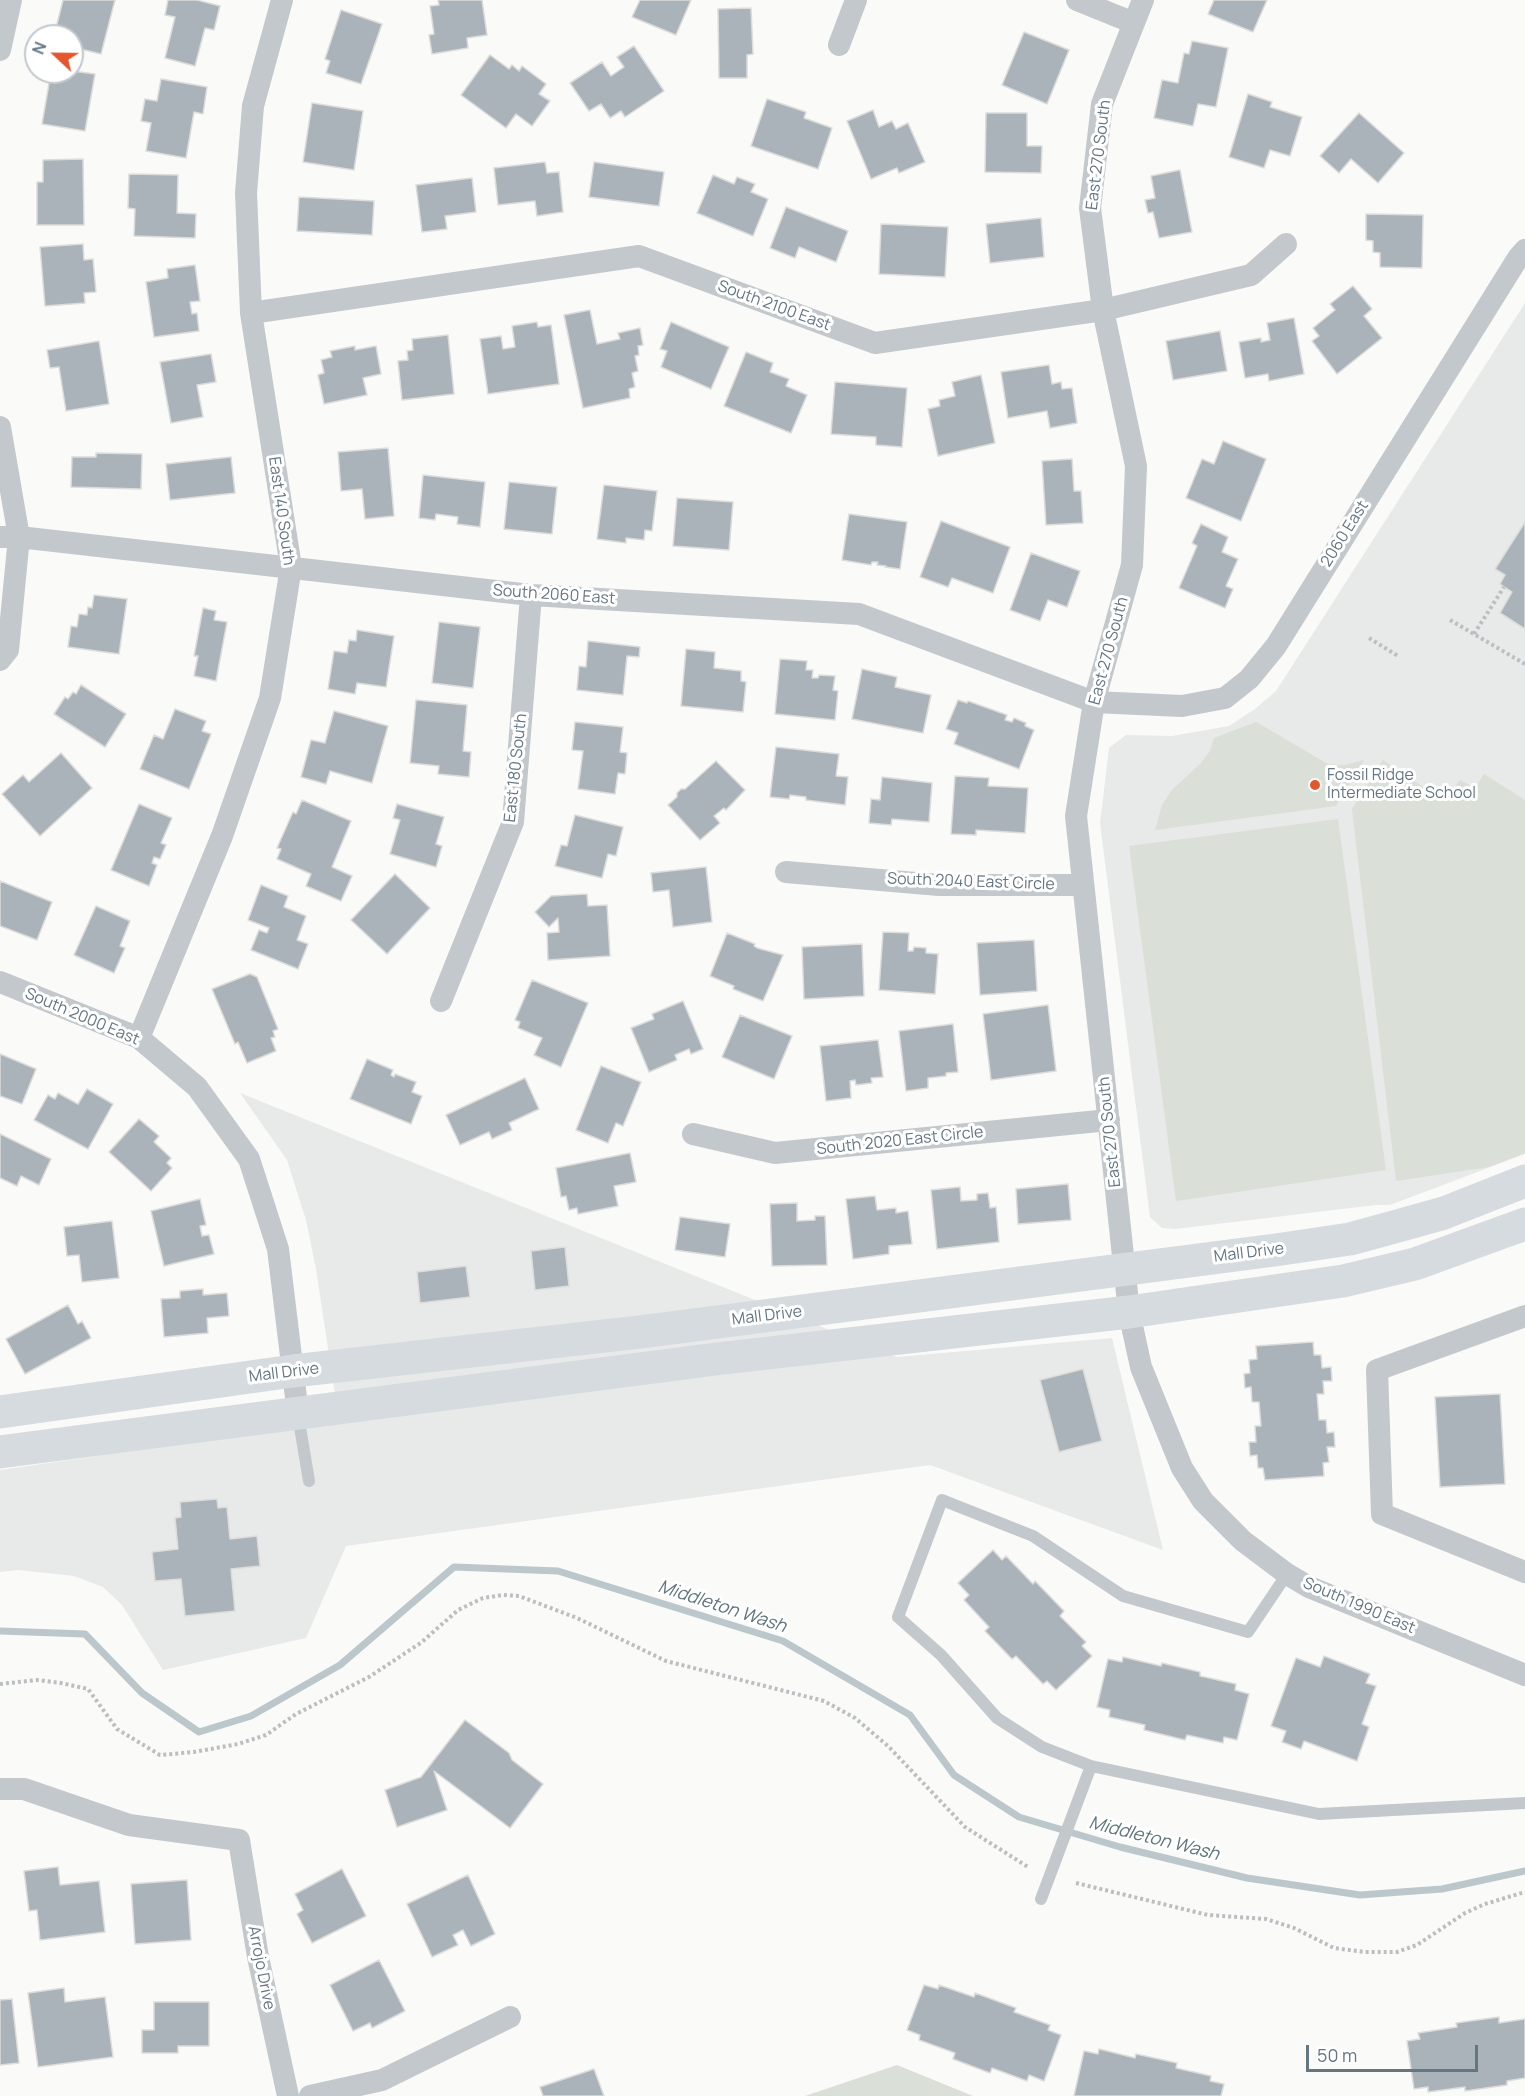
<!DOCTYPE html>
<html>
<head>
<meta charset="utf-8">
<style>
  body { margin:0 }
  #map { position:relative; width:1525px; height:2096px; overflow:hidden; background:#fafaf8; font-family:Manrope,sans-serif }
  canvas { display:block }
  .north { position:absolute; left:24px; top:24px; width:60px; height:60px; box-sizing:border-box; background:#fff; border:2px solid #c1c8cd; border-radius:50%; rotate:292deg; font-size:16px; font-weight:700; line-height:24px; text-align:center; color:#657683 }
  .north::after { content:''; display:block; margin:auto; width:21px; height:27px; background:#e4572e; clip-path:polygon(50% 0,100% 100%,50% 72%,0 100%) }
  .scale { position:absolute; left:1306px; top:2045px; width:172px; height:27px; box-sizing:border-box; border:3px solid #657683; border-top:0; padding-left:8px; font-size:18px; line-height:21px; white-space:nowrap; color:#657683; -webkit-text-stroke:4px #fff; paint-order:stroke }
</style>
</head>
<body>
<div id="map">
<canvas width="1525" height="2096"></canvas>
<div class="north">N</div>
<div class="scale">50 m</div>
</div>
<script>
const context = document.querySelector('canvas').getContext('2d');
context.lineJoin = 'round';
function fillPath(path, color) { context.fillStyle = color; context.fill(path, 'evenodd'); }
const poly = rows => new Path2D(rows.map(r => 'M' + r).join(''));
function trace(path, color, width, dash) { context.strokeStyle = color; context.lineWidth = width; context.lineCap = dash ? 'butt' : 'round'; context.setLineDash(dash || []); context.stroke(path); }
function label(font, color, halo, rows, align = 'center') {
  context.font = font + ' Manrope,sans-serif'; context.lineWidth = 6; context.setLineDash([]); context.textBaseline = 'middle'; context.strokeStyle = halo; context.fillStyle = color; for (const [text, x, y, turn = 0] of rows) {
    context.save(); context.translate(x, y); context.rotate((+turn || 0) * Math.PI / 180); context.textAlign = isNaN(turn) ? turn : align; if (halo) context.strokeText(text, 0, 0); context.fillText(text, 0, 0); context.restore();
  }
}
fillPath(poly([
  [1525,303,1525,1154,1390,1205,1376,1205,1175,1229,1162,1228,1150,1217,1100,823,1109,748,1126,735,1172,736,1229,726,1255,709,1276,691],
  [240,1093,897,1357,1112,1338,1163,1550,930,1465,346,1546,306,1638,163,1670,122,1605,103,1587,74,1576,18,1570,0,1572,0,1470,339,1421,316,1269,306,1220,287,1160]
]), '#e8e9e9');
fillPath(poly([
  [1256,722,1328,764,1345,765,1364,760,1336,806,1155,830,1162,805,1172,790,1201,763,1210,751,1214,738],
  [1383,760,1444,801,1460,780,1475,788,1484,774,1525,800,1525,1153,1489,1167,1396,1181,1352,809],
  [1338,819,1386,1170,1176,1201,1129,846],
  [897,2065,973,2096,805,2096]
]), '#dadfd7');
trace(poly([
  [0,1631,85,1634,142,1693,199,1732,251,1716,340,1665,454,1567,558,1571,783,1641,910,1715,954,1775,1019,1817,1120,1847,1247,1878,1360,1895,1442,1889,1525,1871]
]), '#bbc7cb', 7);
const building = poly([
  [63,0,115,0,101,54,72,47,72,36,54,36,63,0],
  [168,0,197,0,220,6,214,30,205,28,195,66,165,58,175,17,165,15,168,0],
  [438,0,482,0,487,35,467,38,468,48,432,54,429,35,434,34,430,6,439,5,438,0],
  [640,0,691,0,676,35,632,17,640,0],
  [1214,0,1267,0,1253,32,1208,14,1214,0],
  [751,8,753,54,747,55,747,78,719,78,718,9,751,8],
  [341,10,382,24,361,84,326,73,330,61,325,59,341,10],
  [1024,32,1069,50,1047,104,1002,85,1024,32],
  [1192,41,1228,48,1216,107,1198,104,1193,126,1154,118,1162,80,1178,83,1184,53,1189,54,1192,41],
  [634,46,664,91,625,117,621,111,610,118,601,104,589,111,570,83,602,62,611,76,624,67,617,57,634,46],
  [490,55,509,69,512,65,519,71,522,66,546,84,539,94,550,101,532,126,516,114,506,128,461,95,490,55],
  [72,71,95,74,85,131,42,124,51,72,72,71],
  [161,79,207,87,203,114,194,112,186,158,146,151,151,123,141,121,145,99,157,101,161,79],
  [1248,94,1272,102,1270,107,1302,117,1290,156,1270,150,1264,168,1229,157,1248,94],
  [767,99,806,112,804,118,832,128,818,169,751,146,767,99],
  [312,103,363,111,354,170,303,162,312,103],
  [873,110,879,127,892,121,896,129,908,123,925,162,899,173,897,168,871,179,847,121,873,110],
  [986,113,1027,113,1027,146,1042,146,1041,173,985,172,986,113],
  [1359,113,1404,153,1378,183,1351,159,1339,173,1320,156,1359,113],
  [83,159,84,225,37,225,37,182,43,182,43,160,83,159],
  [545,162,547,173,559,172,563,212,537,216,535,201,498,205,494,168,545,162],
  [594,162,664,172,659,206,589,197,594,162],
  [1180,170,1192,232,1159,238,1153,212,1148,213,1145,200,1155,198,1151,176,1180,170],
  [129,174,178,175,177,213,196,214,195,238,134,236,135,209,128,208,129,174],
  [713,175,734,184,737,177,755,184,751,192,768,199,753,236,697,213,713,175],
  [472,178,476,212,445,216,447,229,422,232,416,185,472,178],
  [299,197,374,201,372,235,297,231,299,197],
  [786,207,848,231,836,262,799,247,795,258,770,248,786,207],
  [1366,214,1423,215,1422,268,1380,267,1380,253,1373,252,1373,241,1366,240,1366,214],
  [1041,218,1044,257,990,263,986,224,1041,218],
  [881,224,948,227,945,277,879,274,881,224],
  [83,244,84,260,93,259,96,292,84,293,85,303,45,306,40,247,83,244],
  [195,265,200,301,190,302,192,314,197,313,199,331,154,337,146,282,168,278,167,269,195,265],
  [1353,286,1372,309,1364,316,1382,338,1337,374,1312,341,1319,336,1313,328,1335,310,1330,304,1353,286],
  [590,310,597,344,620,339,618,333,640,328,643,345,638,346,639,355,635,356,638,371,632,373,635,387,629,389,630,398,583,408,564,315,590,310],
  [1294,318,1304,374,1269,381,1268,374,1245,378,1239,342,1261,338,1261,342,1270,340,1267,323,1294,318],
  [537,322,538,327,551,325,559,384,488,394,480,339,501,336,503,349,515,347,512,326,537,322],
  [671,322,729,347,711,389,661,367,667,351,660,349,671,322],
  [1220,331,1227,371,1173,380,1166,341,1220,331],
  [448,335,454,394,402,400,398,361,408,360,407,351,413,350,412,339,448,335],
  [99,341,109,404,66,411,59,367,50,368,47,350,99,341],
  [355,346,355,350,376,346,381,374,363,378,367,395,324,404,318,375,324,373,321,360,332,357,330,351,355,346],
  [746,352,773,363,770,372,789,379,786,386,807,395,791,433,724,406,746,352],
  [211,354,216,382,197,385,203,417,171,423,160,362,211,354],
  [1049,365,1052,384,1061,382,1062,389,1072,388,1077,423,1050,428,1047,411,1008,418,1001,372,1049,365],
  [981,375,995,443,938,456,928,409,940,406,939,400,955,396,952,382,981,375],
  [835,382,907,388,902,447,876,445,876,437,831,434,835,382],
  [1223,441,1266,459,1241,521,1186,498,1202,459,1214,464,1223,441],
  [388,448,394,516,365,519,362,489,341,491,338,452,388,448],
  [96,453,142,454,141,489,71,487,72,457,96,457,96,453],
  [231,457,235,493,170,500,166,464,231,457],
  [1072,459,1074,491,1081,491,1083,523,1046,525,1042,461,1072,459],
  [423,475,485,482,480,527,457,524,458,517,436,514,435,520,419,518,423,475],
  [509,482,557,487,552,534,504,529,509,482],
  [604,485,657,491,652,531,645,530,644,540,626,538,626,543,597,539,604,485],
  [677,498,733,502,729,550,673,546,677,498],
  [849,514,907,522,900,569,885,567,886,566,877,565,878,562,872,562,871,565,842,560,849,514],
  [941,521,1010,547,993,593,952,578,948,587,920,577,941,521],
  [1525,522,1525,629,1500,613,1512,592,1500,584,1505,575,1495,569,1525,522],
  [1201,524,1228,537,1222,552,1238,559,1226,586,1233,589,1225,608,1179,588,1197,546,1192,543,1201,524],
  [1031,553,1080,571,1067,607,1048,600,1040,621,1010,610,1031,553],
  [94,595,127,599,119,654,68,647,71,626,77,627,79,614,87,615,88,607,92,608,94,595],
  [203,608,216,611,214,620,227,622,216,681,194,676,198,656,194,656,203,608],
  [439,622,480,627,473,688,432,683,439,622],
  [357,630,394,636,386,687,357,683,355,694,328,689,334,651,347,653,349,640,356,641,357,630],
  [588,641,640,647,639,657,627,656,623,695,577,690,579,666,586,667,588,641],
  [686,649,715,652,714,668,741,671,741,681,746,682,743,712,681,706,686,649],
  [780,659,807,661,806,670,813,670,812,678,818,678,819,675,835,676,833,690,838,691,835,720,775,714,780,659],
  [862,669,897,677,895,687,931,695,923,733,852,719,862,669],
  [81,685,126,714,105,747,54,714,65,697,68,699,73,692,76,694,81,685],
  [416,700,467,705,463,751,471,752,469,777,438,774,439,766,410,763,416,700],
  [958,700,967,703,968,701,1007,715,1005,720,1012,722,1014,718,1026,723,1025,726,1034,730,1019,769,954,744,958,733,946,729,958,700],
  [175,709,206,721,202,731,211,734,189,789,140,769,154,735,163,739,175,709],
  [334,711,388,726,372,783,330,771,326,784,301,777,311,740,325,743,334,711],
  [575,722,623,727,620,752,627,753,625,774,618,773,615,794,578,789,583,751,572,750,575,722],
  [776,747,839,754,836,776,848,777,845,805,806,800,806,797,790,795,789,799,770,797,776,747],
  [61,753,92,788,40,836,2,794,23,775,29,782,61,753],
  [716,761,745,790,726,810,724,808,714,816,720,823,700,840,668,805,677,797,677,793,681,789,685,789,716,761],
  [955,776,989,778,988,786,1028,788,1025,833,976,830,976,835,951,834,955,776],
  [882,777,932,783,929,822,892,819,891,825,869,823,871,799,880,800,882,777],
  [302,800,351,821,332,867,352,876,341,901,306,886,311,874,277,859,281,849,277,848,293,812,296,814,302,800],
  [139,804,172,818,161,843,166,845,160,859,154,857,152,863,157,865,149,886,111,870,139,804],
  [397,804,444,817,436,844,442,846,436,867,390,854,400,820,393,818,397,804],
  [575,815,623,827,616,856,608,854,602,878,555,866,561,845,567,846,575,815],
  [706,867,712,922,673,927,669,890,653,892,651,873,706,867],
  [395,874,430,908,387,954,351,920,395,874],
  [0,881,52,902,37,940,0,926,0,881],
  [261,885,288,896,284,907,306,916,297,940,308,944,298,969,251,950,259,930,267,933,269,928,248,920,261,885],
  [587,894,588,906,607,905,610,956,548,960,547,933,559,932,558,918,549,927,535,912,551,896,587,894],
  [96,906,130,921,120,946,125,948,114,973,74,955,96,906],
  [883,932,909,933,908,951,913,951,914,947,926,948,926,953,938,954,935,994,879,990,883,932],
  [727,933,755,944,754,946,757,948,783,955,763,1001,733,989,734,986,710,976,727,933],
  [1034,940,1037,991,980,995,977,943,1034,940],
  [862,944,864,996,804,999,802,947,862,944],
  [250,974,257,977,278,1029,273,1031,275,1037,271,1038,276,1051,247,1063,238,1042,235,1044,212,989,250,974],
  [532,980,588,1003,561,1067,534,1055,542,1038,518,1028,520,1022,515,1020,532,980],
  [683,1001,703,1049,691,1054,689,1049,675,1055,677,1060,649,1072,631,1028,654,1019,652,1014,683,1001],
  [1048,1005,1056,1071,991,1080,983,1014,1048,1005],
  [740,1015,792,1036,774,1079,722,1057,740,1015],
  [953,1024,958,1072,946,1073,946,1076,928,1078,928,1088,906,1091,899,1031,953,1024],
  [878,1040,883,1077,871,1078,872,1083,856,1085,855,1080,850,1081,851,1098,826,1101,820,1046,878,1040],
  [0,1054,36,1069,22,1104,0,1096,0,1054],
  [367,1059,393,1070,391,1075,394,1077,395,1074,416,1082,412,1092,422,1096,411,1124,350,1099,367,1059],
  [601,1066,641,1082,623,1126,616,1123,608,1143,576,1130,601,1066],
  [525,1078,539,1109,509,1123,512,1130,492,1139,489,1132,460,1145,446,1115,525,1078],
  [87,1089,113,1104,88,1149,34,1120,48,1095,55,1099,58,1093,78,1104,87,1089],
  [139,1119,159,1136,154,1142,171,1158,167,1163,172,1168,151,1191,109,1152,139,1119],
  [0,1134,51,1159,39,1185,21,1176,17,1186,0,1178,0,1134],
  [630,1153,636,1182,614,1186,618,1206,578,1214,577,1208,569,1210,566,1196,561,1197,556,1168,630,1153],
  [1068,1184,1071,1220,1018,1224,1016,1189,1068,1184],
  [960,1187,961,1201,977,1200,977,1194,988,1193,990,1208,996,1207,999,1242,937,1249,931,1190,960,1187],
  [875,1196,877,1210,896,1208,896,1213,908,1211,912,1244,889,1246,889,1254,853,1259,846,1199,875,1196],
  [200,1199,206,1225,200,1226,202,1236,209,1235,214,1254,164,1266,151,1211,200,1199],
  [797,1203,797,1221,815,1220,815,1216,825,1216,827,1265,772,1266,770,1204,797,1203],
  [680,1217,730,1224,725,1257,675,1250,680,1217],
  [112,1221,119,1278,82,1282,79,1255,67,1256,64,1227,112,1221],
  [565,1247,569,1286,535,1290,531,1251,565,1247],
  [466,1266,470,1297,420,1303,417,1272,466,1266],
  [203,1289,203,1295,227,1293,229,1316,207,1318,208,1333,164,1337,161,1299,180,1298,180,1291,203,1289],
  [68,1305,78,1324,82,1321,91,1338,25,1374,6,1339,68,1305],
  [1313,1342,1314,1355,1321,1355,1322,1368,1331,1367,1332,1381,1323,1381,1324,1394,1317,1394,1319,1420,1326,1420,1327,1433,1334,1432,1335,1447,1327,1447,1329,1462,1323,1463,1324,1476,1265,1480,1263,1468,1258,1468,1257,1455,1250,1456,1249,1442,1256,1442,1255,1426,1261,1426,1259,1402,1252,1402,1251,1387,1245,1388,1244,1374,1250,1373,1249,1360,1257,1359,1256,1346,1313,1342],
  [1083,1369,1102,1441,1059,1452,1040,1380,1083,1369],
  [1500,1394,1505,1484,1440,1487,1435,1397,1500,1394],
  [217,1499,218,1508,227,1507,230,1539,257,1536,260,1566,231,1569,235,1611,185,1616,181,1579,155,1581,152,1552,178,1549,175,1518,181,1517,180,1502,217,1499],
  [993,1550,1002,1560,1006,1556,1033,1584,1035,1581,1064,1611,1060,1616,1086,1642,1082,1646,1092,1656,1056,1690,1047,1681,1043,1684,1016,1656,1012,1659,985,1631,989,1627,964,1600,969,1595,958,1583,993,1550],
  [1324,1656,1370,1674,1366,1683,1376,1686,1362,1724,1369,1727,1357,1761,1304,1741,1301,1749,1282,1742,1286,1731,1271,1726,1296,1658,1320,1667,1324,1656],
  [1123,1657,1161,1666,1162,1663,1200,1672,1200,1676,1236,1684,1235,1690,1249,1694,1237,1740,1224,1737,1223,1743,1187,1735,1185,1740,1144,1730,1145,1725,1109,1717,1110,1710,1097,1707,1108,1659,1122,1662,1123,1657],
  [465,1720,509,1753,512,1760,543,1784,510,1828,434,1771,447,1810,397,1827,385,1790,421,1777,465,1720],
  [58,1867,60,1885,99,1881,105,1932,40,1940,37,1910,29,1911,24,1871,58,1867],
  [342,1869,366,1916,312,1943,297,1914,303,1910,295,1894,342,1869],
  [468,1875,495,1934,471,1946,463,1930,453,1935,458,1945,432,1957,407,1904,468,1875],
  [187,1880,191,1940,135,1944,131,1884,187,1880],
  [379,1960,405,2011,372,2028,370,2023,353,2031,330,1985,379,1960],
  [924,1985,938,1989,939,1985,974,1997,975,1993,1016,2008,1014,2012,1050,2025,1048,2030,1061,2035,1044,2081,1029,2075,1027,2081,992,2068,990,2073,953,2059,955,2053,919,2040,920,2035,907,2030,924,1985],
  [64,1988,65,2002,105,1997,113,2057,38,2067,28,1993,64,1988],
  [12,1999,19,2063,0,2065,0,2000,12,1999],
  [154,2002,209,2002,209,2046,178,2046,178,2053,142,2053,142,2030,154,2030,154,2002],
  [1499,2017,1499,2023,1525,2019,1525,2078,1507,2081,1507,2085,1465,2091,1465,2087,1428,2092,1428,2087,1414,2089,1407,2041,1420,2039,1418,2033,1457,2027,1456,2023,1499,2017],
  [1099,2049,1135,2058,1136,2054,1177,2063,1176,2068,1211,2076,1210,2081,1224,2084,1221,2096,1074,2096,1084,2051,1098,2054,1099,2049],
  [594,2069,604,2096,543,2096,540,2087,594,2069]
]);
fillPath(building, '#aab3b9');
trace(building, '#dcdcda', 1.5);
trace(poly([
  [1450,620,1525,664],
  [1474,634,1504,587],
  [1369,638,1398,656],
  [0,1684,37,1680,61,1683,88,1689,117,1729,160,1755,194,1752,238,1744,266,1735,296,1714,369,1677,422,1642,458,1610,483,1598,503,1595,519,1596,577,1618,666,1661,824,1701,855,1718,888,1746,965,1827,1028,1867],
  [1076,1883,1208,1915,1266,1919,1294,1928,1334,1948,1365,1952,1397,1952,1417,1945,1465,1913,1485,1904,1525,1892]
]), '#bbbfc2', 4, [3, 3]);
trace(poly([
  [298,1415,309,1481],
  [1287,1574,1248,1632,1123,1596,1033,1536,942,1500,898,1617,941,1655,997,1718,1042,1747,1091,1766,1319,1814,1525,1803],
  [1041,1899,1091,1766]
]), '#c3c8cc', 12);
trace(poly([
  [1077,0,1134,23],
  [1143,0,1102,104,1090,208,1103,310,1136,466,1132,565,1094,702,1076,816,1129,1312,1141,1367,1182,1468,1203,1501,1243,1541,1287,1574,1309,1587,1525,1675],
  [839,45,856,0],
  [0,50,11,0],
  [251,313,639,256,875,343,1103,310,1251,275,1286,244],
  [0,427,19,537,8,650,0,660],
  [0,537,19,537,531,595,859,614,1094,702,1182,706,1225,698,1249,679,1276,646,1518,258,1525,250],
  [786,872,939,885,1083,885],
  [0,982,139,1038,197,1087,249,1159,278,1249,298,1414],
  [441,1001,513,822,531,595],
  [139,1038,222,836,270,698,291,567,251,313,246,193,253,106,282,0],
  [693,1134,775,1153,1109,1120],
  [1525,1316,1377,1370,1382,1514,1525,1572],
  [0,1789,24,1789,129,1825,239,1840,258,1957,288,2096],
  [310,2096,382,2080,510,2017]
]), '#c3c8cc', 22);
trace(poly([
  [0,1412,293,1371,640,1332,1275,1250,1350,1239,1394,1227,1444,1213,1525,1181],
  [0,1452,716,1359,1129,1312,1343,1281,1415,1264,1525,1224]
]), '#d6dbdf', 33);
for (const [x, y, r, color] of [
  [1315,785,6,"#e4572e"]
]) { const dot = new Path2D(); dot.arc(x, y, r, 0, 2 * Math.PI); context.fillStyle = color; context.fill(dot); trace(dot, '#fff', 2); }
label('16px', '#657683', '#fff', [
  ["East 270 South",1099,155,-83],
  ["South 2100 East",774,306,20],
  ["East 140 South",281,511,82],
  ["2060 East",1345,534,-58],
  ["South 2060 East",554,595,4],
  ["East 270 South",1109,651,-75],
  ["East 180 South",516,768,-84],
  ["South 2040 East Circle",971,882,2],
  ["South 2000 East",82,1017,23],
  ["East 270 South",1110,1132,-96],
  ["South 2020 East Circle",900,1141,-6],
  ["Mall Drive",1249,1253,-7],
  ["Mall Drive",767,1316,-7],
  ["Mall Drive",284,1373,-7],
  ["South 1990 East",1359,1606,23],
  ["Arrojo Drive",261,1968,79]
]);
label('16px', '#657683', '#fff', [
  ["Fossil Ridge",1327,776],
  ["Intermediate School",1327,794]
], 'left');
label('italic 18px', '#60757c', '#fff', [
  ["Middleton Wash",722,1607,18],
  ["Middleton Wash",1154,1839,14]
]);
</script>
</body>
</html>
